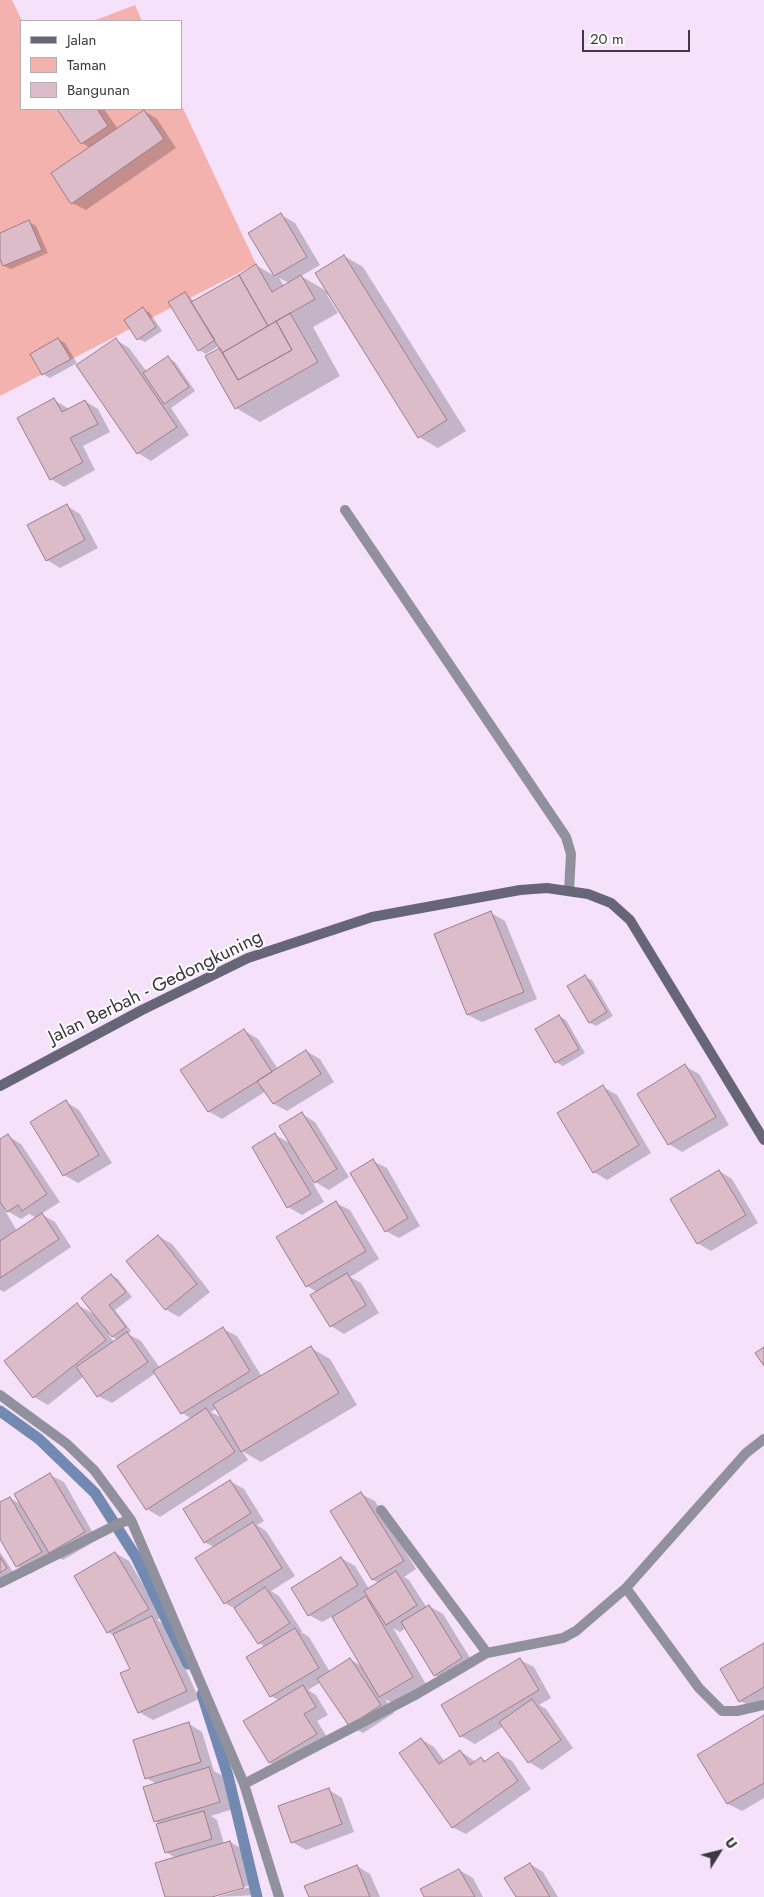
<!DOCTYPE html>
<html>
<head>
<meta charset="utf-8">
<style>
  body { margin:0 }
  #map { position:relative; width:764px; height:1897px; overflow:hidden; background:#f6e1fb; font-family:Jost,sans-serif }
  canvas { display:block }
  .legend { position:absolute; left:20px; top:20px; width:162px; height:90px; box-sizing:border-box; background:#fff; border:1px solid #b2afb3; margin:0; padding:6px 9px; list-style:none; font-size:15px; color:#3f3741 }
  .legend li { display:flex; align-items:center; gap:10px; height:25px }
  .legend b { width:25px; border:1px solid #b2afb3 }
  .north { position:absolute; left:694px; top:1827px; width:50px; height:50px; -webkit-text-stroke:4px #fff; paint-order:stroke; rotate:54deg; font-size:14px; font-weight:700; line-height:20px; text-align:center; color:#3f3741 }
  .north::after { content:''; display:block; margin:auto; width:18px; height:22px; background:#3f3741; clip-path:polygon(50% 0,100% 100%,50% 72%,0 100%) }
  .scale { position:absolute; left:582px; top:30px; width:108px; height:22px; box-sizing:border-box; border:2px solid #3f3741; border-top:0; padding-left:6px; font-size:15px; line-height:18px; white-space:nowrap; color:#3f3741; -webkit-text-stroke:4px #fff; paint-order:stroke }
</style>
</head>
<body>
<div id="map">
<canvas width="764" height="1897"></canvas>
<ul class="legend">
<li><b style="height:6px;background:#676679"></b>Jalan</li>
<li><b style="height:14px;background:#f4b2af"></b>Taman</li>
<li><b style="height:14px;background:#ddbcca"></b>Bangunan</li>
</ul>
<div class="north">U</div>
<div class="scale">20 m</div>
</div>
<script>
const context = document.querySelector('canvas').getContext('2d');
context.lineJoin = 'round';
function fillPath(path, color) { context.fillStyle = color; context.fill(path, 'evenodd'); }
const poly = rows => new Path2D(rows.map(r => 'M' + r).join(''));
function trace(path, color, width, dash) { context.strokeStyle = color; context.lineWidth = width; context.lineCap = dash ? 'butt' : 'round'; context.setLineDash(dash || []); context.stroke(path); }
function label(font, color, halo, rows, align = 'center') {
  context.font = font + ' Jost,sans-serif'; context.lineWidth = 4; context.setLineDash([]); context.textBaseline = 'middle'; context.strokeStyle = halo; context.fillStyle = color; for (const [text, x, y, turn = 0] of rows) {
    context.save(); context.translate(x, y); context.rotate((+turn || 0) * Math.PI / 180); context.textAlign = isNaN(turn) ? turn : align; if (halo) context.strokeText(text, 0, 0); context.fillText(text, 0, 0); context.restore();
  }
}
fillPath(poly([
  [0,0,12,0,22,21,21,109,181,109,181,104,256,264,0,396],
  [135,5,142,21,93,21]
]), '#f4b2af');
fillPath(poly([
  [58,109,104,109,118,129,144,111,157,119,176,148,86,210,72,203,90,148,82,143],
  [281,215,295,223,320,265,301,276,328,292,344,256,363,267,466,431,438,448,419,437,329,293,327,295,338,313,313,327,340,376,260,422,236,408,221,349,219,346,206,354,199,350,185,293,195,302,256,265,276,277,250,233],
  [279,278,289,283,284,286],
  [29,222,36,226,48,253,11,269,4,266,0,256,0,234],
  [143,309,150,313,162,331,145,342,138,339],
  [58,339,65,343,77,363,50,378,43,374],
  [116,340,129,348,147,372,168,358,175,362,195,391,171,408,189,435,151,461,138,453],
  [54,400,69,409,85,401,98,409,110,432,83,446,95,470,64,487,51,479],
  [67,506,80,514,98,548,60,568,47,560],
  [491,913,505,921,537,999,482,1022,468,1015,436,935],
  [585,977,592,980,613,1016,596,1026,590,1023],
  [559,1016,566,1020,585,1053,563,1066,556,1062],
  [245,1031,258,1039,278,1069,306,1051,320,1059,334,1082,287,1111,274,1104,266,1091,222,1119,208,1111],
  [685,1066,699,1074,729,1125,682,1152,669,1144],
  [603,1087,617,1095,651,1153,607,1180,594,1172],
  [66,1102,79,1110,112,1163,78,1183,64,1175,32,1122],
  [302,1114,315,1122,349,1177,329,1190,315,1182,302,1160,300,1161,324,1202,302,1215,288,1207,253,1147,275,1135,292,1144],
  [8,1136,21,1144,60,1202,41,1214,55,1222,71,1247,4,1292,0,1290,0,1141],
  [4,1209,21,1219,29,1214,37,1218,17,1231],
  [373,1161,387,1168,420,1226,399,1238,386,1231],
  [719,1171,732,1179,758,1223,711,1251,697,1243],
  [336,1203,350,1210,379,1259,350,1277,361,1283,379,1313,344,1334,331,1326,317,1292,307,1286],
  [158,1236,172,1244,210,1292,179,1317,165,1309],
  [111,1275,118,1279,132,1297,115,1310,131,1331,128,1334,141,1341,160,1368,223,1329,237,1336,262,1377,311,1348,330,1359,357,1405,261,1462,242,1451,248,1460,160,1517,147,1509,192,1419,182,1413,156,1373,112,1403,98,1396,84,1376,48,1405,34,1397,77,1305,96,1315],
  [108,1334,118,1340,114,1342],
  [217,1408,224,1419,211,1412],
  [50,1475,64,1482,97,1540,63,1560,50,1552,54,1560,30,1574,17,1566,0,1537,0,1504,10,1498,22,1505],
  [230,1481,244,1489,264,1521,257,1525,266,1531,295,1576,271,1591,279,1596,302,1631,301,1632,309,1637,330,1672,350,1659,363,1667,333,1616,322,1622,309,1615,341,1558,355,1566,369,1589,379,1583,373,1580,332,1512,361,1494,375,1501,416,1569,404,1577,409,1580,427,1608,429,1606,443,1614,475,1666,448,1682,435,1675,406,1628,400,1632,393,1628,426,1684,394,1704,385,1699,394,1713,363,1733,350,1726,321,1682,308,1690,316,1695,328,1715,317,1721,330,1742,283,1770,269,1762,280,1701,271,1696,265,1647,259,1643,237,1610,225,1603,214,1547,204,1542],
  [368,1594,372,1601,364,1597],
  [0,1552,13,1572,0,1581],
  [115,1553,129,1561,162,1617,157,1620,166,1625,199,1699,153,1720,139,1712,131,1670,116,1637,108,1632],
  [764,1644,764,1702,754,1708,740,1701],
  [520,1660,534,1667,551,1698,539,1705,546,1709,573,1748,542,1770,529,1762,504,1726,475,1744,461,1736],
  [764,1717,764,1798,742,1811,728,1804,699,1755],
  [189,1724,202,1732,214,1771,223,1776,233,1809,211,1816,217,1820,224,1844,230,1842,244,1850,257,1895,217,1897,250,1887,250,1885,208,1897,166,1897,176,1858,166,1852,160,1824,155,1821,157,1784,146,1778],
  [421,1739,434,1747,445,1762,460,1751,476,1762,481,1758,487,1762,498,1754,512,1761,531,1789,466,1834,452,1827],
  [329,1790,342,1798,354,1832,306,1850,292,1842],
  [530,1864,543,1872,558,1897,517,1897],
  [357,1866,370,1874,380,1897,310,1897],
  [459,1870,473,1878,483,1897,425,1897]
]), '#0003');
trace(poly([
  [0,1411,39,1439,95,1493,136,1557,188,1664],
  [202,1694,228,1776,257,1897]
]), '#728ab2', 11);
const building = poly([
  [57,109,97,109,108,126,81,144,57,109],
  [144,110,164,139,71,204,51,173,144,110],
  [281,213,307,257,274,276,248,233,281,213],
  [29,220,42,250,3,266,0,259,0,233,29,220],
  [344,255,447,420,418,438,315,273,344,255],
  [256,264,272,292,301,275,315,299,268,326,239,275,256,264],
  [239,275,268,326,222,353,191,302,239,275],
  [185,292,215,340,198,351,168,302,185,292],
  [143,307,156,327,137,340,124,320,143,307],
  [290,313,318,362,235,409,205,356,220,348,238,380,292,350,276,321,290,313],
  [276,321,292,350,238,380,222,353,276,321],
  [58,338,71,359,42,375,30,354,58,338],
  [116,338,177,427,137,454,76,365,116,338],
  [168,356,189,387,164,404,143,373,168,356],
  [54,398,62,412,85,400,98,424,70,438,83,462,50,480,17,418,54,398],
  [67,504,85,540,46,561,27,525,67,504],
  [491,911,524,992,467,1015,434,934,491,911],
  [585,975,607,1012,589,1023,567,986,585,975],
  [559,1015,579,1049,555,1063,535,1029,559,1015],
  [244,1029,272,1072,208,1112,180,1070,244,1029],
  [306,1050,321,1074,273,1104,257,1081,306,1050],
  [685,1064,716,1117,668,1145,637,1094,685,1064],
  [603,1085,639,1145,593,1173,557,1113,603,1085],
  [66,1100,99,1155,63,1176,30,1122,66,1100],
  [302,1112,337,1169,314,1183,279,1126,302,1112],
  [275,1133,311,1194,287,1208,252,1147,275,1133],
  [8,1134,47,1194,22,1211,18,1205,7,1212,0,1202,0,1139,8,1134],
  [373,1159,408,1218,385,1232,350,1173,373,1159],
  [719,1170,746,1215,697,1244,670,1199,719,1170],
  [336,1201,366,1251,306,1287,276,1237,336,1201],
  [42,1213,59,1239,0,1278,0,1241,42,1213],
  [158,1235,197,1284,165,1310,126,1261,158,1235],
  [347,1273,366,1305,330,1327,310,1295,347,1273],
  [111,1274,126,1292,109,1305,126,1327,112,1337,81,1298,111,1274],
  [77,1303,106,1340,33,1398,4,1361,77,1303],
  [223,1327,250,1371,181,1414,153,1371,223,1327],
  [127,1332,148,1362,97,1397,76,1367,127,1332],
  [311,1346,339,1393,241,1452,213,1404,311,1346],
  [764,1347,764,1366,755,1353,764,1347],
  [206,1408,235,1452,146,1510,117,1466,206,1408],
  [50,1473,85,1532,49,1553,14,1494,50,1473],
  [230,1480,251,1513,204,1543,183,1509,230,1480],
  [361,1492,404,1561,372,1580,330,1511,361,1492],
  [10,1497,42,1552,16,1567,0,1539,0,1502,10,1497],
  [253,1522,282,1568,224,1604,195,1558,253,1522],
  [115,1552,149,1609,107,1633,74,1576,115,1552],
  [0,1557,7,1568,0,1573,0,1557],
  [341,1557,358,1585,308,1616,291,1588,341,1557],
  [396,1571,417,1605,386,1625,364,1591,396,1571],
  [265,1587,290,1623,258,1644,234,1608,265,1587],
  [366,1596,413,1677,379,1697,332,1617,366,1596],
  [429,1605,462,1658,434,1676,401,1622,429,1605],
  [152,1616,187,1691,138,1713,120,1673,130,1669,113,1634,152,1616],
  [295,1628,319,1668,270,1697,246,1657,295,1628],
  [764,1643,764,1687,739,1702,720,1669,764,1643],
  [350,1658,381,1705,349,1726,317,1679,350,1658],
  [520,1658,539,1690,460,1737,441,1705,520,1658],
  [303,1685,316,1707,304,1714,317,1734,269,1763,243,1721,303,1685],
  [532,1699,561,1740,528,1763,499,1722,532,1699],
  [764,1715,764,1783,727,1804,697,1755,764,1715],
  [189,1722,201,1762,145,1779,133,1740,189,1722],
  [421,1738,439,1764,460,1750,470,1765,481,1757,484,1762,498,1752,518,1781,452,1828,399,1753,421,1738],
  [209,1767,220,1802,154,1822,143,1787,209,1767],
  [329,1788,342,1824,291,1843,278,1806,329,1788],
  [204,1811,212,1839,165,1853,156,1824,204,1811],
  [230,1841,244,1888,212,1897,165,1897,155,1863,230,1841],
  [530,1863,550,1897,516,1897,504,1878,530,1863],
  [357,1865,370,1897,309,1897,304,1886,357,1865],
  [459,1869,475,1897,424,1897,420,1889,459,1869]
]);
fillPath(building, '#ddbcca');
trace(building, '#9d7e8b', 1);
trace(poly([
  [345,510,566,837,571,854,569,891],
  [0,1395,67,1444,94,1470,131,1520,244,1784,279,1897],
  [381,1510,487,1653],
  [0,1583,120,1523,131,1520],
  [626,1588,699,1688,722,1711,737,1711,764,1705],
  [244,1784,417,1694,487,1653,563,1638,576,1631,626,1588,746,1453,764,1439]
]), '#91909d', 10);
trace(poly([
  [0,1086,142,1010,248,958,372,917,520,890,547,888,588,894,611,903,630,920,764,1140]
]), '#676679', 10);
label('19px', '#3f3741', '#fff', [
  ["Jalan Berbah - Gedongkuning",156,988,-26]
]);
</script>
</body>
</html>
